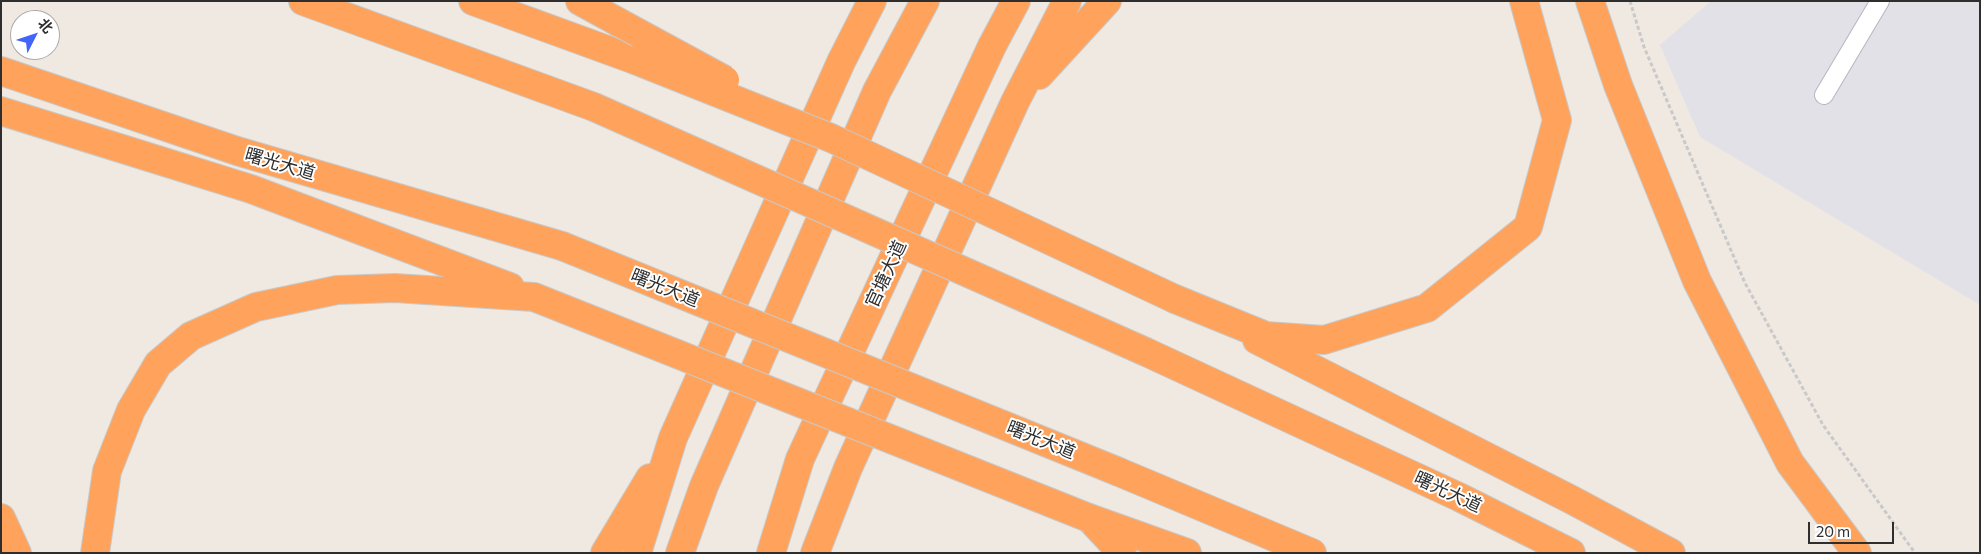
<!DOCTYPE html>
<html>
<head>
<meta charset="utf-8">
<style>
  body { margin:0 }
  #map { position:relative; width:1981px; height:554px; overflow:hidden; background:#efe9e1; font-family:Commissioner,"Noto Sans SC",sans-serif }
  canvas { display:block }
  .frame { position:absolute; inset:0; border:2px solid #2e2e2e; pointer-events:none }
  .north { position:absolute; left:10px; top:10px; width:50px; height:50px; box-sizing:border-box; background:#fff; border:1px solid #ababab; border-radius:50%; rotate:49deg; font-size:14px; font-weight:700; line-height:20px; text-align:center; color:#2e2e2e }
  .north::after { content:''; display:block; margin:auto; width:18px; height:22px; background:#4264fb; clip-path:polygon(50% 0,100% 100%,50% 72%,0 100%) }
  .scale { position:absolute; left:1808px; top:522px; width:86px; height:22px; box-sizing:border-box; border:2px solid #2e2e2e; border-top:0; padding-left:6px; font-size:15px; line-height:18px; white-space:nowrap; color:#2e2e2e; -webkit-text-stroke:4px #fff; paint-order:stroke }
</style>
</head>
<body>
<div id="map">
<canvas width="1981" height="554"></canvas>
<div class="frame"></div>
<div class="north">北</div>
<div class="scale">20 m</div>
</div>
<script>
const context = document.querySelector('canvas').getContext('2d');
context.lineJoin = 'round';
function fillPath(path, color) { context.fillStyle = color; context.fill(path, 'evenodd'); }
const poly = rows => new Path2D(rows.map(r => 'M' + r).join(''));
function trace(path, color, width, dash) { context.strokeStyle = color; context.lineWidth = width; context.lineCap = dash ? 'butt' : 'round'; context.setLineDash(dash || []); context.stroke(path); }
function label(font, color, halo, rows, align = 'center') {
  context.font = font + ' Commissioner,"Noto Sans SC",sans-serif'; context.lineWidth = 4; context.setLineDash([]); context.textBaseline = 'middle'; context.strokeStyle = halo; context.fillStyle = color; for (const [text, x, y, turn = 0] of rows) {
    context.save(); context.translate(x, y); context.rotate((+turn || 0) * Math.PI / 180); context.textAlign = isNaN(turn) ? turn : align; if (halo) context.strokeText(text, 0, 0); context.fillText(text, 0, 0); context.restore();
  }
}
fillPath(poly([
  [1711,1,1980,1,1980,305,1700,137,1660,45]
]), '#e3e1e8');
const lane = poly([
  [1824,95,1880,1]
]);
const highway = poly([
  [303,1,594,107],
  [473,1,635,60],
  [580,1,620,23],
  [1590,1,1618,85,1697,281,1790,463,1857,553],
  [1,71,237,151,562,246],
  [1039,75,1107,1],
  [1,111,251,189,510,287],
  [1175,299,1266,336,1324,340,1427,308,1528,227,1557,120,1524,1],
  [1257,340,1572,500,1671,553],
  [1146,352,1459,497,1571,553],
  [1119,472,1312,553],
  [1,518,17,553],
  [1089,518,1187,553],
  [1092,521,1122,553],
  [95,553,107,471,131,410,158,364,191,336,256,307,337,290,395,288,534,297],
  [605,553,650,478],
  [637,553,673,438,841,62,872,1],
  [680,553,704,486,877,91,925,1],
  [771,553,800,459,992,46,1016,1],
  [815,553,848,468,1015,102,1067,1]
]);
trace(lane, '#b4b7c1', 20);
trace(highway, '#c9c9c9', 30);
trace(poly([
  [1630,1,1644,47,1745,283,1823,425,1915,553]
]), '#c9c9c9', 3, [4, 2.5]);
trace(lane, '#fff', 18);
trace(highway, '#ffa35c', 28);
const highwayBridge = poly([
  [620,23,725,80],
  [635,60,831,138,1175,299],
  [594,107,1146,352],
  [562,246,1119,472],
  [534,297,1089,518]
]);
trace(highwayBridge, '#c9c9c9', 30, []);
trace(highwayBridge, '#ffa35c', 28);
label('18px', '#2e2e2e', '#fff', [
  ["曙光大道",280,164,16],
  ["官塘大道",886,274,-65],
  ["曙光大道",665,288,22],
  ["曙光大道",1041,440,22],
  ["曙光大道",1448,492,25]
]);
</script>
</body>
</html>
